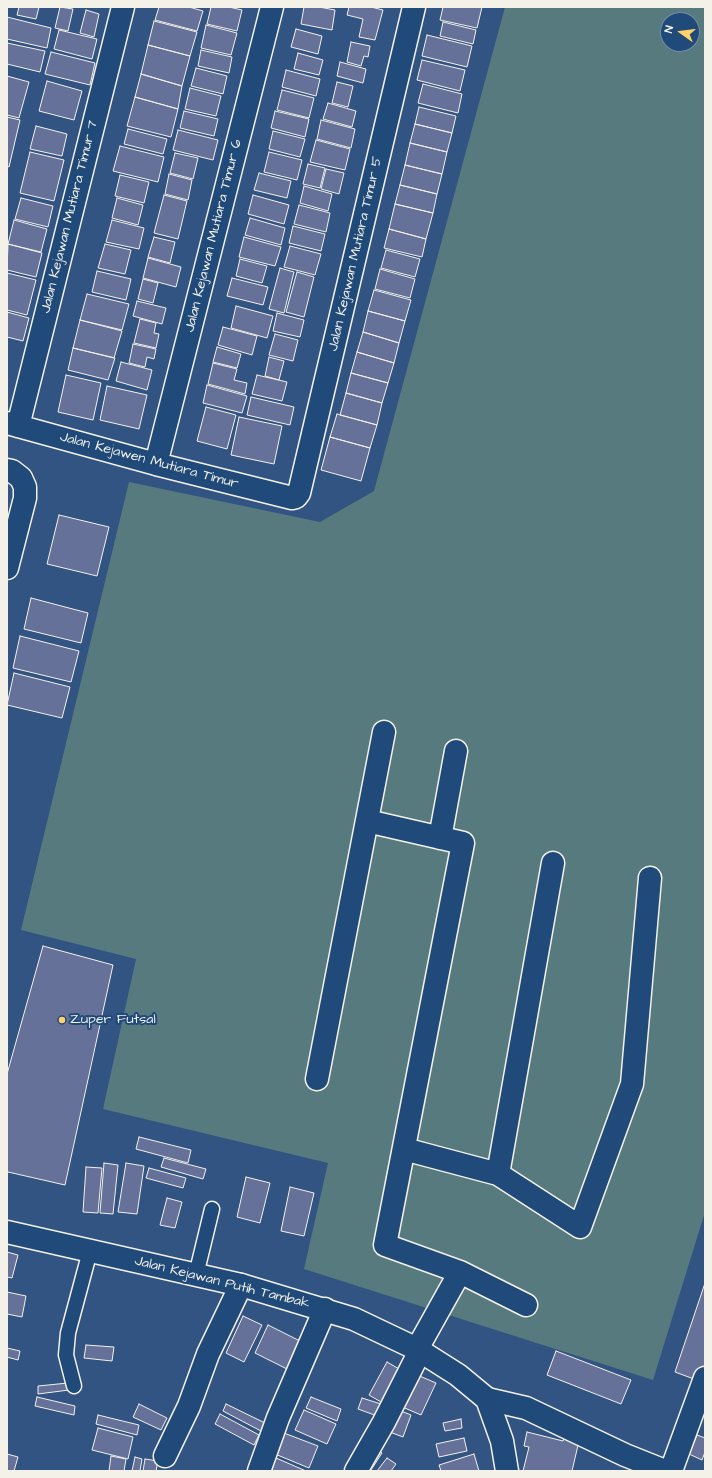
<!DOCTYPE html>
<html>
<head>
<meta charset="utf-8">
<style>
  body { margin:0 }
  #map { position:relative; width:712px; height:1478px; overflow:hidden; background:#325483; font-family:"Architects Daughter",sans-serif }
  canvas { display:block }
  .frame { position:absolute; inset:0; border:8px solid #f4f1e8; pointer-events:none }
  .north { position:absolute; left:660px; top:12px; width:40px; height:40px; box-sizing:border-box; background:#1f4a7a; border:1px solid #748da6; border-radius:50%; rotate:284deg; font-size:11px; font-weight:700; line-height:16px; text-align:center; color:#f4f1e8 }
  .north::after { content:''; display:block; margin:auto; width:14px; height:18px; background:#ffd166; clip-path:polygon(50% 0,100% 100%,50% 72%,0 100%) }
</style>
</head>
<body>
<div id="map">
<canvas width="712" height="1478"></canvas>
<div class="frame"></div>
<div class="north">N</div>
</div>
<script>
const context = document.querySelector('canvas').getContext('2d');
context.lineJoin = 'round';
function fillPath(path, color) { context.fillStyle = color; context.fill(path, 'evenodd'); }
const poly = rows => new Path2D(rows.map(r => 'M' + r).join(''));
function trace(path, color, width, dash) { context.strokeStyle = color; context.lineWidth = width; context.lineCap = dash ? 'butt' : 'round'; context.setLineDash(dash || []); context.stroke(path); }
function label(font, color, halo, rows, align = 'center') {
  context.font = font + ' "Architects Daughter",sans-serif'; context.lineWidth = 4; context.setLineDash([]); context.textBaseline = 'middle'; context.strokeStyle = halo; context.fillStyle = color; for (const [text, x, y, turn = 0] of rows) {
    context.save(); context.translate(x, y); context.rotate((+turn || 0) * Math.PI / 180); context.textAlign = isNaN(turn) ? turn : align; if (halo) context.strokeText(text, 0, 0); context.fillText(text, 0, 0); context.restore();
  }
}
fillPath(poly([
  [505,7,705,7,705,1212,653,1380,304,1269,328,1163,103,1109,136,959,21,930,129,482,320,522,374,491],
  [668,20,692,20,692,44,668,44]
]), '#577a7f');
const building = poly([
  [19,7,39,7,36,19,17,15,19,7],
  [60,7,73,9,68,31,55,28,60,7],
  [159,7,189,7,203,11,197,31,155,20,159,7],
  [211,7,229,7,242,10,237,31,207,24,211,7],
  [304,7,319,7,335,10,332,30,301,24,304,7],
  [349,7,371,7,383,10,375,40,359,37,363,19,347,15,349,7],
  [443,7,482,7,477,28,440,20,443,7],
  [86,10,99,14,94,37,80,33,86,10],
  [7,17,51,28,47,48,7,39,7,17],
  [154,21,197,32,190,56,148,45,154,21],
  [443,22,476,30,473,44,440,36,443,22],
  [206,25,237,33,231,55,201,48,206,25],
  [296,29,322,36,318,54,291,47,296,29],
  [59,30,97,39,92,59,54,49,59,30],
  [427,35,472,46,467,67,422,56,427,35],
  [351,42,370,46,368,57,364,56,361,66,347,62,351,42],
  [7,43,45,51,40,72,7,64,7,43],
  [148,45,190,56,182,86,141,74,148,45],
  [201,50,232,57,229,73,198,66,201,50],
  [51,52,95,63,90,85,45,74,51,52],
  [298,53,323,60,319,75,294,69,298,53],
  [422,60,465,70,460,91,417,80,422,60],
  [340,62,366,69,363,83,337,76,340,62],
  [196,68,227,76,223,94,191,86,196,68],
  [286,70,320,79,316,96,282,87,286,70],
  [141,74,182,86,178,109,135,97,141,74],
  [7,76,29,82,19,118,7,115,7,76],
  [47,81,82,91,74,120,39,111,47,81],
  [337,82,353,86,348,107,332,103,337,82],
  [423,84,462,94,458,113,418,103,423,84],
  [190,88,221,96,216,116,185,109,190,88],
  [282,90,314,98,309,118,277,110,282,90],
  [135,97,178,109,171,137,127,126,135,97],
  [328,103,356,111,352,127,323,119,328,103],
  [419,107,456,116,452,133,415,124,419,107],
  [184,111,218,119,214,136,180,128,184,111],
  [275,111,309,119,305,137,271,128,275,111],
  [7,117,20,120,9,167,7,166,7,117],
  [321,120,355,129,351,148,317,139,321,120],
  [415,124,452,133,447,152,410,143,415,124],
  [36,126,67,134,62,156,30,149,36,126],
  [128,129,167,139,163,154,124,144,128,129],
  [178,130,218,140,213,160,173,150,178,130],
  [273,131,305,139,300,157,269,149,273,131],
  [316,140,350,149,345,170,310,162,316,140],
  [410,143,447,152,442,174,405,165,410,143],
  [120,146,164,157,158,182,113,171,120,146],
  [30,152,64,160,54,201,20,193,30,152],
  [269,152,302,160,297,180,264,172,269,152],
  [175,153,198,158,193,179,170,173,175,153],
  [308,164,325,168,320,188,303,184,308,164],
  [405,165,442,174,437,194,400,185,405,165],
  [326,169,344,173,339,194,321,189,326,169],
  [259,173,291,181,287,198,254,190,259,173],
  [169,174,192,180,188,200,165,194,169,174],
  [120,175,149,182,144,203,115,196,120,175],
  [400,185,437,194,433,213,395,204,400,185],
  [304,186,332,194,328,211,300,203,304,186],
  [164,195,187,201,178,239,154,233,164,195],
  [253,195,289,205,284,224,248,214,253,195],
  [21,198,53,206,48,227,15,219,21,198],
  [117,198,143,205,138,225,112,218,117,198],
  [395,204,433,213,426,239,389,229,395,204],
  [299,205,330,213,326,232,294,224,299,205],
  [250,218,285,228,281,245,245,235,250,218],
  [14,220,47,229,41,252,8,244,14,220],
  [112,220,144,228,139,249,106,242,112,220],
  [293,226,325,234,321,251,289,243,293,226],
  [389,229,426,239,422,257,384,248,389,229],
  [154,237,175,242,170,263,148,257,154,237],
  [244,237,281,247,275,266,239,257,244,237],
  [8,244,42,253,36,277,7,270,8,244],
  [105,244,131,250,125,274,98,268,105,244],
  [290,246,321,254,315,275,284,267,290,246],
  [386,250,420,259,415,277,381,268,386,250],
  [148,258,181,267,176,287,143,278,148,258],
  [240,259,267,266,262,283,236,276,240,259],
  [280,268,294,272,284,313,269,309,280,268],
  [380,269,415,279,410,298,375,289,380,269],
  [97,271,131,279,126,300,92,292,97,271],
  [297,272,314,277,304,317,286,312,297,272],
  [7,273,36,280,27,315,7,310,7,273],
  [232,278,268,287,263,305,227,296,232,278],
  [143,279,158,283,153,303,138,299,143,279],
  [374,290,411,300,405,321,368,311,374,290],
  [87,294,129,304,122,330,80,320,87,294],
  [137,301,166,308,162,324,133,316,137,301],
  [236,306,273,316,267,338,231,328,236,306],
  [368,311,405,321,399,343,363,332,368,311],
  [7,312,29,318,23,341,7,337,7,312],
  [277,313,304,320,300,337,273,331,277,313],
  [140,319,156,323,154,333,159,334,156,348,134,343,140,319],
  [80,320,122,331,114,358,73,348,80,320],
  [223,327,257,336,252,355,218,345,223,327],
  [363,332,399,343,394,363,357,352,363,332],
  [275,334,298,340,293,361,269,355,275,334],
  [133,344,156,349,154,359,147,357,145,367,129,363,133,344],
  [217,347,241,354,237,368,213,362,217,347],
  [73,348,115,358,108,380,68,370,73,348],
  [357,352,394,363,388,383,351,373,357,352],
  [269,357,284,361,279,380,265,376,269,357],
  [121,362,152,370,147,390,116,381,121,362],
  [213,363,237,369,234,380,247,383,245,394,208,384,213,363],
  [351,373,388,383,382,403,346,393,351,373],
  [66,375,101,383,93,420,58,412,66,375],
  [257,375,287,382,282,401,252,394,257,375],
  [207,385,247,396,242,413,203,403,207,385],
  [107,386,147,395,139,429,100,420,107,386],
  [346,393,382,403,377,425,340,415,346,393],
  [251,397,294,407,290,425,247,415,251,397],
  [206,407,236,415,227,449,197,441,206,407],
  [337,414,377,425,370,448,330,437,337,414],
  [239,417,282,426,274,464,231,455,239,417],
  [330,437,370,448,361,481,321,470,330,437],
  [59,515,109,527,97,576,47,564,59,515],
  [31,598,88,613,81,643,24,629,31,598],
  [20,636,79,651,71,682,13,668,20,636],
  [14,673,70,687,62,718,7,705,14,673],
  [43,946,113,965,65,1185,8,1172,7,1175,7,1074,43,946],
  [139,1137,191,1150,188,1163,136,1149,139,1137],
  [164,1158,206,1169,203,1179,161,1167,164,1158],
  [104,1163,118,1165,113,1214,100,1213,104,1163],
  [126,1163,144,1166,137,1214,118,1212,126,1163],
  [86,1167,102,1168,98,1213,83,1212,86,1167],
  [149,1168,186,1178,183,1188,146,1178,149,1168],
  [246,1177,270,1183,260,1223,237,1217,246,1177],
  [290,1187,314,1193,304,1236,281,1231,290,1187],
  [167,1198,182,1202,175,1228,160,1225,167,1198],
  [7,1252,18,1255,12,1278,7,1277,7,1252],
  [705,1283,705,1372,702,1382,675,1372,705,1283],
  [7,1292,26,1296,22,1317,7,1314,7,1292],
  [243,1316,262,1325,244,1362,226,1353,243,1316],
  [268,1325,306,1344,293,1372,255,1353,268,1325],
  [86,1345,114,1347,112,1361,84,1358,86,1345],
  [7,1348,20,1351,18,1360,7,1357,7,1348],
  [556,1351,631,1380,621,1404,547,1375,556,1351],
  [387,1362,406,1373,388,1406,369,1395,387,1362],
  [415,1374,436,1383,421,1415,400,1406,415,1374],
  [68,1383,69,1390,38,1394,38,1386,68,1383],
  [37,1397,75,1406,74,1415,35,1406,37,1397],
  [311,1397,341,1409,337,1421,306,1408,311,1397],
  [362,1398,384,1405,380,1417,358,1409,362,1398],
  [139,1404,167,1418,161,1430,133,1417,139,1404],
  [226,1404,265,1423,261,1431,223,1411,226,1404],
  [396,1409,411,1415,403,1437,387,1431,396,1409],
  [304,1410,336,1424,327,1444,295,1430,304,1410],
  [220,1414,259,1435,254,1445,215,1424,220,1414],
  [98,1415,139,1425,137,1435,96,1424,98,1415],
  [461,1419,462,1428,445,1431,443,1423,461,1419],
  [98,1428,133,1437,128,1459,92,1450,98,1428],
  [527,1432,563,1441,564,1437,579,1441,572,1471,523,1471,529,1447,524,1446,527,1432],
  [284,1433,318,1446,309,1468,275,1454,284,1433],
  [697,1435,705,1438,705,1452,702,1460,689,1454,697,1435],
  [464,1438,467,1451,439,1457,436,1444,464,1438],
  [372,1446,382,1453,371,1470,360,1463,372,1446],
  [7,1454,18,1457,14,1471,7,1471,7,1454],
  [474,1454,479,1471,441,1471,439,1465,474,1454],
  [111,1456,126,1459,124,1471,109,1471,111,1456],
  [135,1457,142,1459,140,1471,132,1471,135,1457],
  [276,1458,306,1471,275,1471,270,1469,276,1458],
  [387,1458,396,1464,391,1471,377,1471,387,1458],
  [145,1459,158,1461,156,1471,143,1471,145,1459]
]);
fillPath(building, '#66719a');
trace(building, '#f4f1e8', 1);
const service = poly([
  [196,1275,212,1209],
  [74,1386,66,1355,68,1333,90,1251]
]);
const minor = poly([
  [7,423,156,464,292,498,296,497,299,493,414,7],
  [18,426,123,7],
  [156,464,272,7],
  [7,470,12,471,21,478,25,487,25,498,7,568],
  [367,821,463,843,385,1245,460,1272],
  [440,838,456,751],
  [317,1079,384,732],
  [404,1149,498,1174,580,1227,632,1084,650,878],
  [498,1174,553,863],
  [417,1349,460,1272,526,1305],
  [487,1399,526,1408,625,1455,665,1471],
  [165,1456,189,1406,208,1354,241,1285],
  [259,1471,278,1418,325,1309],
  [356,1471,384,1422,420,1351],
  [671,1471,705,1378]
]);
const tertiary = poly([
  [7,1232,241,1285,354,1319,417,1349,458,1375,487,1399,502,1441,507,1471]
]);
trace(service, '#f4f1e8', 17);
trace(minor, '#f4f1e8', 25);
trace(tertiary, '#f4f1e8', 25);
trace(service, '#1f4a7a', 14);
trace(minor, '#1f4a7a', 22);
trace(tertiary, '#1f4a7a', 22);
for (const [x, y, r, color] of [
  [62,1020,4,"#ffd166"]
]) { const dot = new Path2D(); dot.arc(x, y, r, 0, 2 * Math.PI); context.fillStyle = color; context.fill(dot); trace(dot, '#1f4a7a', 1.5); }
label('14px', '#f4f1e8', '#1f4a7a', [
  ["Jalan Kejawan Mutiara Timur 7",70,217,-76],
  ["Jalan Kejawan Mutiara Timur 6",214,236,-76],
  ["Jalan Kejawan Mutiara Timur 5",356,254,-77],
  ["Jalan Kejawen Mutiara Timur",149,461,15],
  ["Jalan Kejawan Putih Tambak",222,1283,14]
]);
label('14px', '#f4f1e8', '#1f4a7a', [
  ["Zuper Futsal",70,1020]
], 'left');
</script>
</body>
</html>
